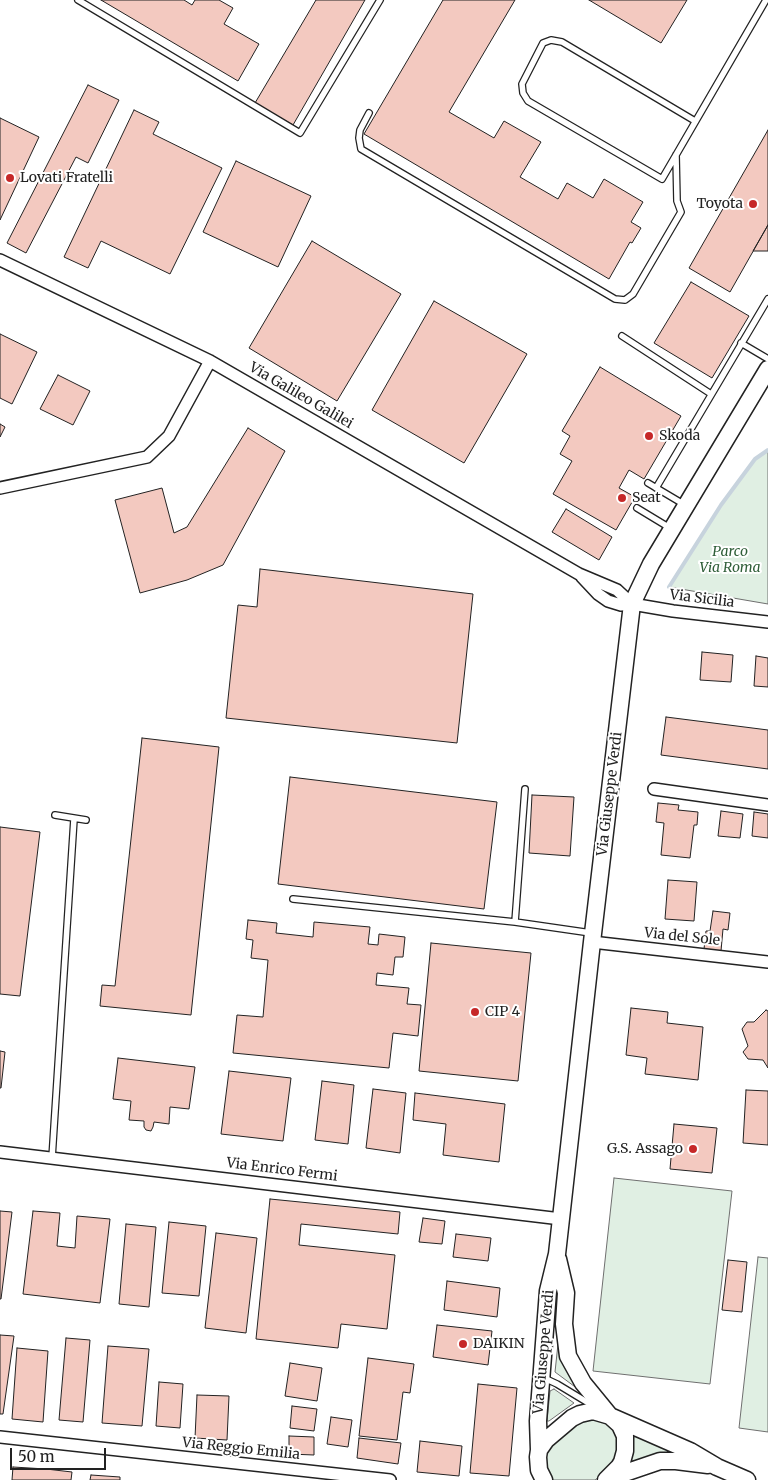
<!DOCTYPE html>
<html>
<head>
<meta charset="utf-8">
<style>
  body { margin:0 }
  #map { position:relative; width:768px; height:1480px; overflow:hidden; background:#fff; font-family:Merriweather,serif }
  canvas { display:block }
  .scale { position:absolute; left:10px; top:1448px; width:96px; height:22px; box-sizing:border-box; border:2px solid #222; border-top:0; padding-left:6px; font-size:15px; line-height:18px; white-space:nowrap; color:#222; -webkit-text-stroke:4px #fff; paint-order:stroke }
</style>
</head>
<body>
<div id="map">
<canvas width="768" height="1480"></canvas>
<div class="scale">50 m</div>
</div>
<script>
const context = document.querySelector('canvas').getContext('2d');
context.lineJoin = 'round';
function fillPath(path, color) { context.fillStyle = color; context.fill(path, 'evenodd'); }
const poly = rows => new Path2D(rows.map(r => 'M' + r).join(''));
function trace(path, color, width, dash) { context.strokeStyle = color; context.lineWidth = width; context.lineCap = dash ? 'butt' : 'round'; context.setLineDash(dash || []); context.stroke(path); }
function label(font, color, halo, rows, align = 'center') {
  context.font = font + ' Merriweather,serif'; context.lineWidth = 4; context.setLineDash([]); context.textBaseline = 'middle'; context.strokeStyle = halo; context.fillStyle = color; for (const [text, x, y, turn = 0] of rows) {
    context.save(); context.translate(x, y); context.rotate((+turn || 0) * Math.PI / 180); context.textAlign = isNaN(turn) ? turn : align; if (halo) context.strokeText(text, 0, 0); context.fillText(text, 0, 0); context.restore();
  }
}
const green = poly([
  [768,450,768,604,669,587,721,505,755,459,768,450],
  [614,1178,732,1191,710,1384,593,1371,614,1178],
  [758,1257,768,1258,768,1432,739,1428,758,1257],
  [558,1344,586,1395,555,1372,558,1344],
  [554,1389,574,1403,549,1421,547,1421,550,1391,554,1389],
  [588,1418,603,1421,609,1425,617,1436,619,1451,610,1468,595,1480,553,1480,549,1476,545,1462,546,1450,574,1424,588,1418],
  [623,1429,685,1453,622,1470,623,1429]
]);
fillPath(green, '#e0efe3');
trace(green, '#6f6f6f', 1);
trace(poly([
  [669,587,721,505,755,459,768,450]
]), '#c7d3dd', 4);
const building = poly([
  [101,0,184,0,192,5,195,0,219,0,233,8,224,24,259,44,238,81,101,0],
  [316,0,365,0,293,125,255,103,316,0],
  [443,0,515,0,449,112,494,138,504,121,541,142,520,177,558,199,567,183,593,198,604,179,643,202,631,222,641,228,632,243,630,242,609,279,364,134,443,0],
  [589,0,687,0,661,43,589,0],
  [88,85,119,100,88,163,76,157,26,253,7,243,88,85],
  [134,110,159,122,153,134,222,168,170,274,101,241,88,268,64,257,134,110],
  [0,118,39,137,0,220,0,118],
  [768,130,768,225,730,292,689,268,768,130],
  [236,161,311,196,278,267,203,232,236,161],
  [768,225,768,251,753,251,768,225],
  [312,241,401,294,337,401,249,348,312,241],
  [691,282,749,316,712,378,654,343,691,282],
  [434,301,527,354,464,463,372,410,434,301],
  [0,334,37,352,12,404,0,398,0,334],
  [600,367,681,416,644,479,629,470,619,488,635,497,616,530,553,494,572,461,560,454,570,436,562,431,600,367],
  [58,375,90,391,73,425,40,409,58,375],
  [0,424,5,427,0,437,0,424],
  [248,428,285,451,223,565,187,580,140,593,115,500,162,488,174,533,187,527,248,428],
  [566,509,612,537,599,560,552,532,566,509],
  [260,569,473,594,457,743,226,718,238,605,257,607,260,569],
  [702,652,733,655,731,682,700,680,702,652],
  [756,656,768,658,768,687,754,686,756,656],
  [666,717,768,730,768,769,661,755,666,717],
  [142,738,219,747,191,1015,100,1006,102,985,115,986,142,738],
  [290,777,497,802,484,909,278,884,290,777],
  [532,795,574,797,570,856,529,853,532,795],
  [658,803,679,805,678,810,698,812,697,825,694,825,690,858,661,855,664,823,656,822,658,803],
  [721,811,743,814,740,838,718,836,721,811],
  [754,812,768,814,768,838,752,836,754,812],
  [0,827,40,832,20,996,0,994,0,827],
  [668,880,697,882,694,921,665,919,668,880],
  [713,911,730,913,728,930,723,929,721,951,704,949,706,931,710,931,713,911],
  [248,920,277,923,276,933,313,937,314,922,370,927,368,944,378,945,379,934,405,937,403,957,395,957,393,975,377,973,376,985,409,988,407,1004,421,1005,418,1036,393,1033,389,1068,233,1053,237,1015,263,1017,268,960,251,958,253,940,246,939,248,920],
  [431,943,531,953,518,1081,419,1071,431,943],
  [631,1008,668,1012,667,1023,703,1027,698,1080,645,1074,647,1058,626,1055,631,1008],
  [766,1010,768,1011,768,1068,763,1060,748,1059,743,1052,748,1046,742,1029,747,1022,754,1022,766,1010],
  [0,1051,5,1052,1,1088,0,1088,0,1051],
  [118,1058,195,1067,189,1109,170,1107,169,1124,154,1122,153,1127,151,1131,146,1130,144,1127,144,1121,129,1120,131,1101,113,1099,118,1058],
  [229,1071,291,1078,283,1141,221,1134,229,1071],
  [322,1081,354,1085,348,1144,315,1140,322,1081],
  [373,1089,406,1093,400,1153,366,1148,373,1089],
  [746,1090,768,1091,768,1145,743,1143,746,1090],
  [415,1093,505,1104,499,1162,443,1155,446,1124,413,1120,415,1093],
  [674,1124,717,1128,712,1173,670,1169,674,1124],
  [270,1199,400,1212,398,1234,301,1224,299,1245,395,1255,387,1329,341,1324,338,1348,256,1339,270,1199],
  [0,1211,12,1212,1,1299,0,1299,0,1211],
  [33,1211,60,1213,57,1246,75,1248,77,1216,110,1219,100,1303,23,1294,33,1211],
  [423,1218,445,1221,442,1244,419,1242,423,1218],
  [169,1222,206,1226,199,1296,162,1293,169,1222],
  [126,1224,156,1227,149,1307,119,1304,126,1224],
  [216,1233,257,1238,246,1333,205,1328,216,1233],
  [456,1234,491,1238,488,1261,453,1257,456,1234],
  [728,1260,747,1262,742,1312,722,1310,728,1260],
  [447,1281,500,1288,497,1317,444,1310,447,1281],
  [437,1325,492,1331,488,1365,433,1357,437,1325],
  [0,1335,14,1336,3,1414,0,1414,0,1335],
  [66,1338,90,1340,83,1422,59,1420,66,1338],
  [108,1346,149,1349,142,1426,102,1423,108,1346],
  [17,1348,48,1351,43,1422,12,1419,17,1348],
  [368,1358,414,1364,410,1393,403,1392,397,1440,359,1436,368,1358],
  [290,1363,322,1368,317,1401,285,1396,290,1363],
  [159,1382,183,1384,180,1428,156,1426,159,1382],
  [478,1384,517,1388,509,1476,470,1473,478,1384],
  [197,1395,229,1396,227,1440,195,1438,197,1395],
  [292,1406,317,1409,314,1431,290,1428,292,1406],
  [331,1417,352,1420,348,1447,327,1444,331,1417],
  [289,1436,314,1437,314,1455,289,1454,289,1436],
  [359,1438,401,1443,398,1464,357,1458,359,1438],
  [420,1441,462,1446,459,1476,417,1472,420,1441],
  [13,1467,46,1469,72,1472,71,1480,12,1480,13,1467],
  [91,1475,120,1477,120,1480,90,1480,91,1475]
]);
fillPath(building, '#f3c9c0');
trace(building, '#222', 1);
const service = poly([
  [78,0,300,133,380,0],
  [369,113,360,130,359,138,361,149,615,299,625,300,633,294,681,212,677,201,676,155],
  [695,121,562,42,551,40,543,43,522,84,523,93,528,101,662,179,676,155,766,0],
  [622,336,711,394],
  [741,343,768,359],
  [648,483,685,505],
  [656,488,768,299],
  [637,508,670,528],
  [525,789,515,922,591,933],
  [55,815,86,820],
  [293,899,515,922],
  [52,1158,74,819],
  [542,1377,557,1384,595,1407]
]);
const minor = poly([
  [0,260,210,361,579,574,617,590,632,604],
  [0,488,147,457,169,436,210,361],
  [582,577,598,594,608,601,621,605,632,604,673,611,768,622],
  [654,789,768,805],
  [592,942,768,962],
  [0,1152,561,1219],
  [0,1437,390,1480]
]);
const secondary = poly([
  [558,1259,566,1293,564,1324,568,1356,583,1383,610,1416,690,1451,717,1467,747,1480],
  [539,1450,538,1421,548,1291,557,1254,592,942,632,604,651,564,768,369],
  [610,1478,660,1461,676,1461,708,1465],
  [544,1480,539,1470,538,1457,539,1450,546,1440,572,1418,580,1414,593,1411,610,1416,620,1425,625,1436,625,1451,622,1462,619,1467,606,1480]
]);
trace(service, '#222', 8);
trace(minor, '#222', 14);
trace(secondary, '#222', 19);
trace(service, '#fff', 5.5);
trace(minor, '#fff', 11);
trace(secondary, '#fff', 16);
for (const [x, y, r, color] of [
  [10,178,5,"#c62828"],
  [753,204,5,"#c62828"],
  [649,436,5,"#c62828"],
  [622,498,5,"#c62828"],
  [475,1012,5,"#c62828"],
  [693,1149,5,"#c62828"],
  [463,1344,5,"#c62828"]
]) { const dot = new Path2D(); dot.arc(x, y, r, 0, 2 * Math.PI); context.fillStyle = color; context.fill(dot); trace(dot, '#fff', 2); }
label('14px', '#222', '#fff', [
  ["Lovati Fratelli",20,178],
  ["Toyota",743,204,"right"],
  ["Skoda",659,436],
  ["Seat",632,498],
  ["CIP 4",485,1012],
  ["G.S. Assago",683,1149,"right"],
  ["DAIKIN",473,1344]
], 'left');
label('14px', '#222', '#fff', [
  ["Via Galileo Galilei",301,396,30],
  ["Via Sicilia",702,599,7],
  ["Via Giuseppe Verdi",610,794,-83],
  ["Via del Sole",682,937,6],
  ["Via Enrico Fermi",282,1170,7],
  ["Via Giuseppe Verdi",544,1352,-85],
  ["Via Reggio Emilia",241,1449,6]
]);
label('italic 14px', '#2f5e38', '#fff', [
  ["Parco",730,552],
  ["Via Roma",730,568]
]);
</script>
</body>
</html>
